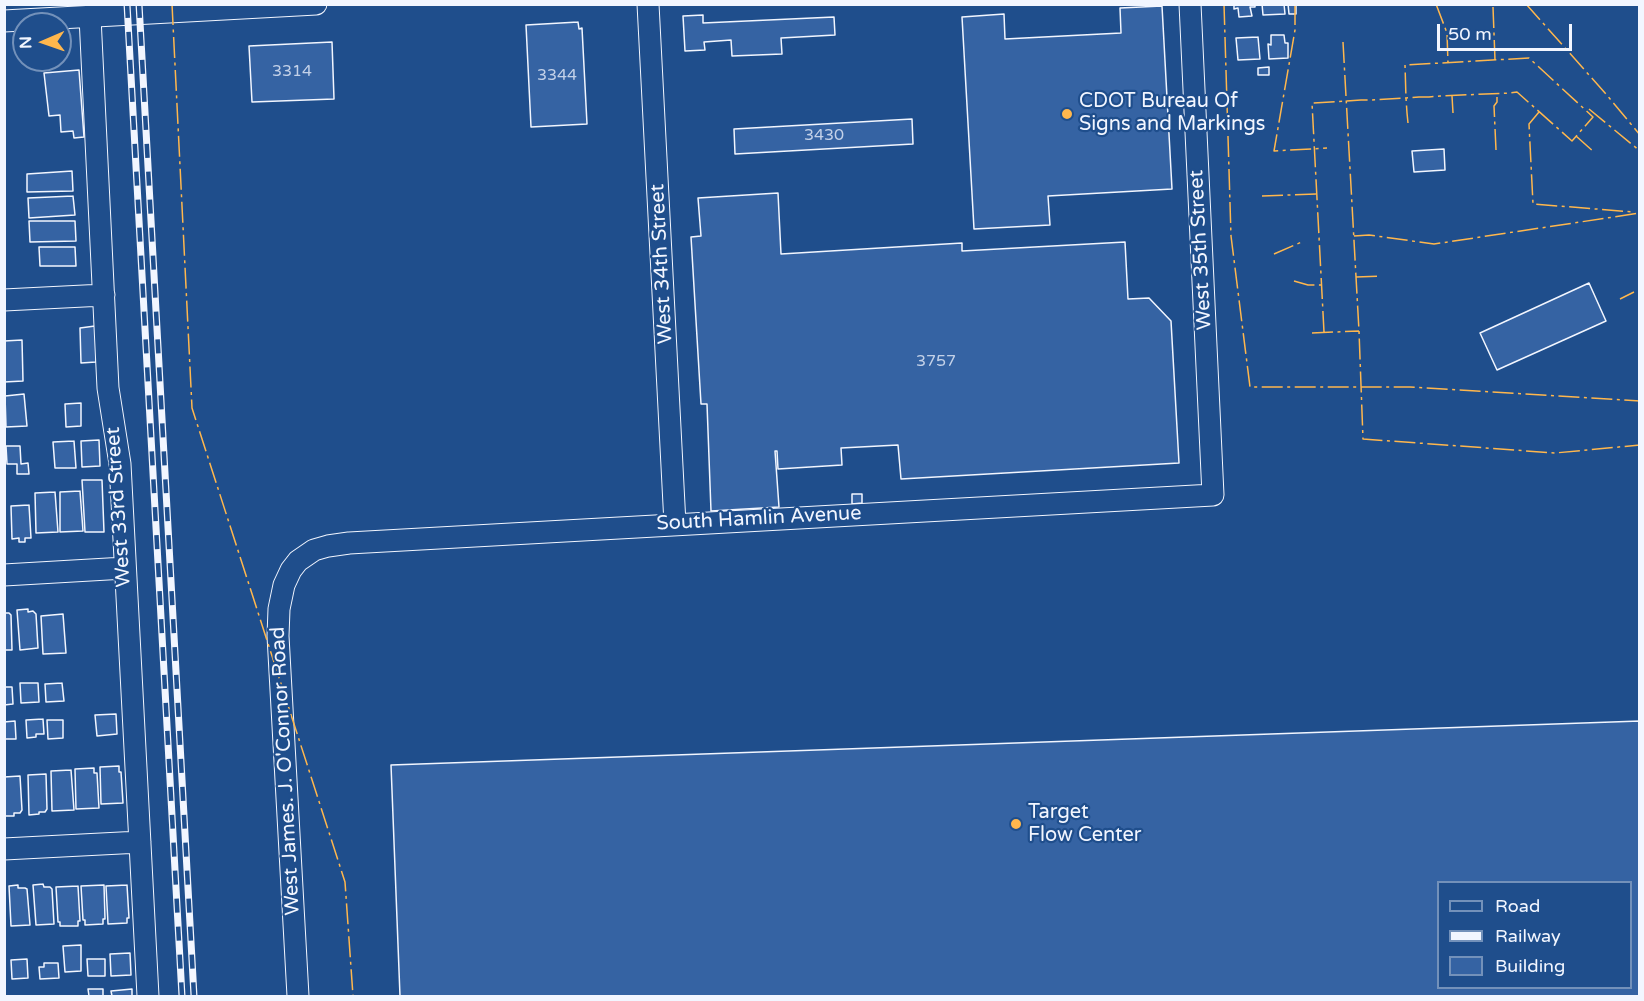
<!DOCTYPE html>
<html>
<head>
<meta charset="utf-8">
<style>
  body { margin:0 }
  #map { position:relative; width:1644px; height:1001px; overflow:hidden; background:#1f4e8c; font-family:"Varela Round",sans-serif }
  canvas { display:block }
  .frame { position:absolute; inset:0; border:6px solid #f2f6ff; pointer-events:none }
  .legend { position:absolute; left:1437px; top:881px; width:195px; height:108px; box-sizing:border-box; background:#1f4e8c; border:2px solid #7391ba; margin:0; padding:8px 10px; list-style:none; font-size:18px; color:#f2f6ff }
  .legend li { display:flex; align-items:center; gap:12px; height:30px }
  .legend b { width:30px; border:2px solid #7391ba }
  .north { position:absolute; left:12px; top:12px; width:60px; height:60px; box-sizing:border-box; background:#1f4e8c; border:2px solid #7391ba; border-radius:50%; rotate:268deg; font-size:16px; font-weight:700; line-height:24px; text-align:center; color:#f2f6ff }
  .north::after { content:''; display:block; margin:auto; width:21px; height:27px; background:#ffb74d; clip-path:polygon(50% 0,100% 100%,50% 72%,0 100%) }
  .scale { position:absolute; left:1437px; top:24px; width:135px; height:27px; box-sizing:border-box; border:3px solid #f2f6ff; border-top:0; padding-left:8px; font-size:18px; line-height:21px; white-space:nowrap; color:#f2f6ff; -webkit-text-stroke:4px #1f4e8c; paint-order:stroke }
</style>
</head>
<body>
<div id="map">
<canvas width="1644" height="1001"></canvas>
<div class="frame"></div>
<ul class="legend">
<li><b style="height:8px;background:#1f4e8c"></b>Road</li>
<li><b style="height:8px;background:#f2f6ff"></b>Railway</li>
<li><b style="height:16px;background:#3563a3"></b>Building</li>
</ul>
<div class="north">N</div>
<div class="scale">50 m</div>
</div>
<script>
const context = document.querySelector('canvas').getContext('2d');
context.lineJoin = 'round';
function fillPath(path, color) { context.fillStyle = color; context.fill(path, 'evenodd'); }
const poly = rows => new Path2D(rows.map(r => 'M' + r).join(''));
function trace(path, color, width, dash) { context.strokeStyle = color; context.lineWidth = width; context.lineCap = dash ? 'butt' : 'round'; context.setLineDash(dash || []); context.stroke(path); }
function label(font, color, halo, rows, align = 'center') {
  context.font = font + ' "Varela Round",sans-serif'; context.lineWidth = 4.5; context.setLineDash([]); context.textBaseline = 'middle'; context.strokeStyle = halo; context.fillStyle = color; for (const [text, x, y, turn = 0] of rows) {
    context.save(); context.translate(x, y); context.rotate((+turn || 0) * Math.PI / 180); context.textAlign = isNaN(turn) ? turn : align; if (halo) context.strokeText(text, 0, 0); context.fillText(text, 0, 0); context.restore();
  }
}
const building = poly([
  [1234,4,1255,4,1255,7,1250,7,1252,16,1239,17,1238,8,1234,9,1234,4],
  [1262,4,1284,4,1285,14,1263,15,1262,4],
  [1288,4,1296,4,1296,14,1289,14,1288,4],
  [1162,6,1172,189,1048,196,1050,225,974,229,962,17,1004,14,1005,39,1121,33,1120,8,1162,6],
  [703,15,703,23,834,17,835,35,781,38,782,54,732,56,731,40,704,42,705,50,685,51,683,16,703,15],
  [578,22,579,29,582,28,587,124,531,127,526,25,578,22],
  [1271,35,1284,35,1285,43,1288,43,1288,58,1269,59,1268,44,1271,45,1271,35],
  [1258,37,1260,59,1238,60,1236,38,1258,37],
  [332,42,334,99,252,102,249,46,332,42],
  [1269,67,1269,75,1258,75,1258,68,1269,67],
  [79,70,84,137,74,138,73,131,61,132,60,115,49,116,44,73,79,70],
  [912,119,913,144,735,154,734,129,912,119],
  [1444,149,1445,170,1414,172,1412,151,1444,149],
  [72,171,73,191,27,192,27,174,72,171],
  [778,193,781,254,962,243,962,251,1125,242,1128,299,1149,298,1171,321,1179,463,901,479,898,445,841,448,842,465,778,469,777,451,775,451,779,507,711,511,707,404,701,404,691,237,701,236,698,198,778,193],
  [73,196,75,215,29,218,28,198,73,196],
  [29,221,75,221,76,241,30,242,29,221],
  [39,247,75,247,76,266,40,266,39,247],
  [1589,283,1606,321,1497,370,1480,333,1589,283],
  [95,326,95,336,97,336,98,352,96,352,96,362,81,363,80,328,95,326],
  [22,340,23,381,4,382,4,341,22,340],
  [24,394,27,426,6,427,5,396,24,394],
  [81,403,81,426,66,427,65,404,81,403],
  [99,440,100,466,82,467,81,441,99,440],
  [74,441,76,468,55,468,53,442,74,441],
  [6,446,20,446,21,464,28,463,29,474,17,474,17,464,7,464,6,446],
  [82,480,102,480,104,532,85,532,82,480],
  [80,491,83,531,60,532,60,492,80,491],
  [55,492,58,532,36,533,35,493,55,492],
  [852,494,862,494,862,503,852,504,852,494],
  [29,505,31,538,25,538,25,542,19,542,19,538,12,539,11,506,29,505],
  [28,609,28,612,33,611,36,614,38,648,20,650,17,610,28,609],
  [4,613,9,613,11,615,12,650,4,650,4,613],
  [63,614,66,653,43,654,41,616,63,614],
  [20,683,38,683,39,702,21,703,20,683],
  [62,683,64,701,46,702,45,684,62,683],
  [4,687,12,687,13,704,4,705,4,687],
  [116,714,117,734,97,736,95,715,116,714],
  [43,719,44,734,36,734,36,737,27,738,26,720,43,719],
  [47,720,63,720,63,738,48,739,47,720],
  [15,721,16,739,4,739,4,722,15,721],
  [1640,721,1640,996,400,996,391,765,1640,721],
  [1438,882,1630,882,1630,988,1438,988,1438,882],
  [119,766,119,772,121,772,123,803,101,804,100,767,119,766],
  [94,768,94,773,97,773,99,808,76,809,75,769,94,768],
  [71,770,74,810,52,811,51,771,71,770],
  [46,774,47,809,45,812,39,812,39,814,29,815,28,775,46,774],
  [20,776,22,810,20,813,14,813,14,816,4,816,4,777,20,776],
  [43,884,44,887,50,887,52,889,54,924,36,925,33,885,43,884],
  [18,885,18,888,25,888,27,889,30,925,11,926,9,886,18,885],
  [104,885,105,919,103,919,103,924,85,925,85,920,83,920,81,886,104,885],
  [127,885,129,918,127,918,127,923,108,924,106,886,127,885],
  [78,886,80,921,78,921,78,926,60,926,60,922,58,922,56,887,78,886],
  [81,945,81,971,65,972,63,946,81,945],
  [130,953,131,975,111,976,110,954,130,953],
  [27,959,28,978,12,979,11,960,27,959],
  [87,959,105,959,105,976,88,976,87,959],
  [44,963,58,963,59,978,40,979,39,967,44,967,44,963],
  [88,989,103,989,103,996,89,996,88,989],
  [132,989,132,996,112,996,111,991,132,989]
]);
fillPath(building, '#3563a3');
trace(building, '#f2f6ff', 1.5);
const minor = poly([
  [648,4,675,524],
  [90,17,108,388,120,464,148,996],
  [4,21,316,4],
  [4,300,104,295],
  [4,575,125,568],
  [4,849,140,842],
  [298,996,278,636,279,609,284,585,291,570,298,561,314,550,328,546,349,543,1213,495,1190,4]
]);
trace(minor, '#f2f6ff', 23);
trace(minor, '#1f4e8c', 21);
const rail = poly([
  [127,4,182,996],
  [139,4,194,996]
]);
trace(rail, '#f2f6ff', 7);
trace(rail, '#1f4e8c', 4.5, [14]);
trace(poly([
  [172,4,192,408,345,882,353,996],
  [1224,4,1231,236,1250,387,1410,387,1640,401],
  [1295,4,1295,30,1274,151,1327,148],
  [1436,4,1447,33,1448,63],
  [1526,4,1606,94,1640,135],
  [1493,7,1495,60],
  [1343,42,1359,331,1363,439,1555,453,1640,445],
  [1452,96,1453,113],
  [1589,109,1640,151],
  [1539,112,1529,124,1533,204,1634,212],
  [1576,136,1594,152],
  [1496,150,1494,106,1497,102,1497,93],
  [1262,196,1317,194],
  [1354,236,1369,235,1434,244,1640,213],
  [1274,254,1304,241],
  [1356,277,1380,276],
  [1294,281,1308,285,1322,285],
  [1620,299,1634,292],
  [1324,332,1312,103,1346,101,1361,100,1371,100,1406,98,1419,97,1429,97,1440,96,1510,93,1517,92,1572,141,1593,117,1529,58,1405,65,1406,98,1407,113,1408,123],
  [1312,333,1359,331]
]), '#ffb74d', 1.5, [21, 4.5, 3, 4.5]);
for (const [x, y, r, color] of [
  [1067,114,6,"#ffb74d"],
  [1016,824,6,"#ffb74d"]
]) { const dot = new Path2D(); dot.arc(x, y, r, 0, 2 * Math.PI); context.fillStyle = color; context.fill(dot); trace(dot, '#1f4e8c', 2); }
label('16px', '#c3d1e8', null, [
  ["3314",292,72],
  ["3344",557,76],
  ["3430",824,136],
  ["3757",936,362]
]);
label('20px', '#f2f6ff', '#1f4e8c', [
  ["CDOT Bureau Of",1079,102],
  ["Signs and Markings",1079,125],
  ["Target",1028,813],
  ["Flow Center",1028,836]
], 'left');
label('20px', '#f2f6ff', '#1f4e8c', [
  ["West 35th Street",1201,250,-93],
  ["West 34th Street",662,264,-93],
  ["West 33rd Street",119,507,-94],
  ["South Hamlin Avenue",759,519,-3],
  ["West James. J. O'Connor Road",286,771,-93]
]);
</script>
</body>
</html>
